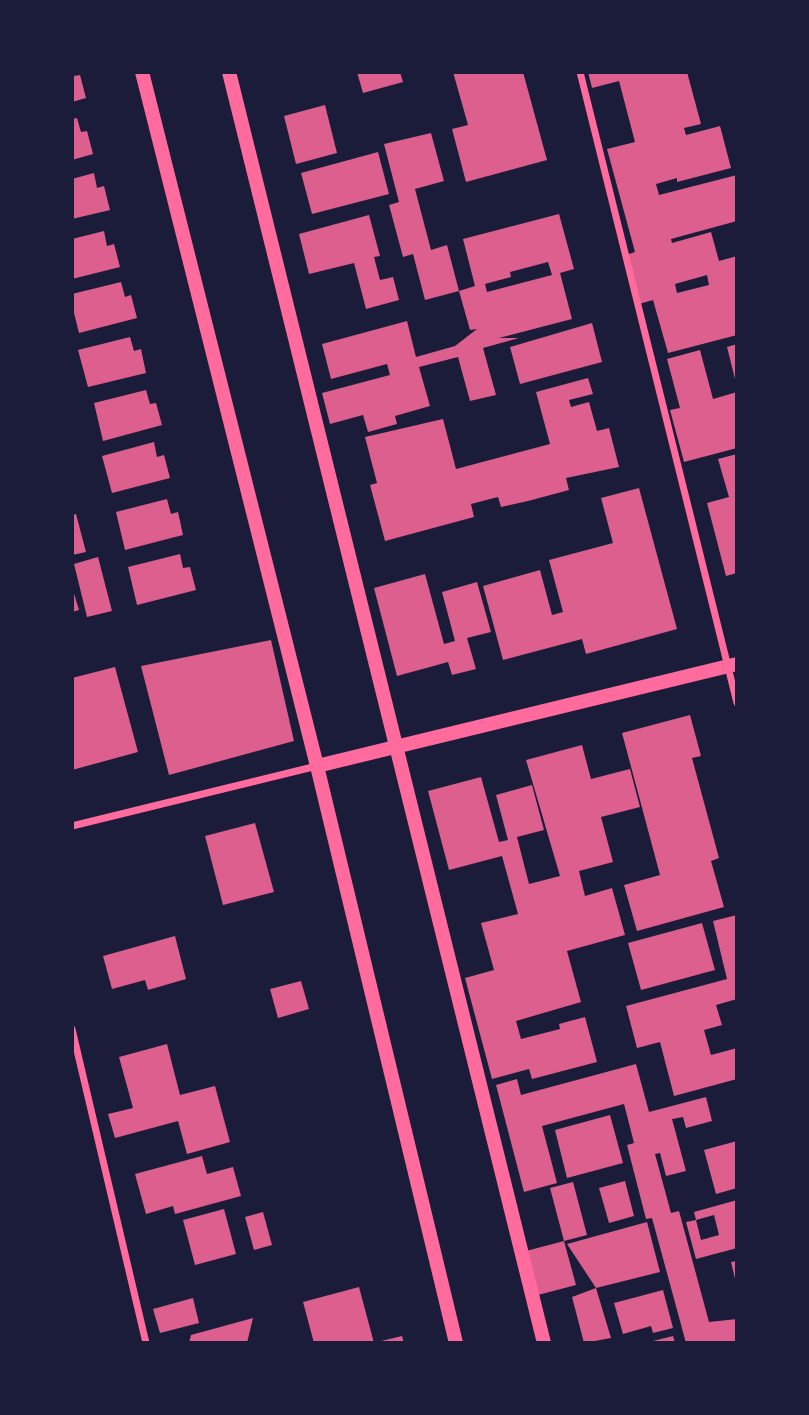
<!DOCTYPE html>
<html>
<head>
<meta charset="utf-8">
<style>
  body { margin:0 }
  #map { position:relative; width:809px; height:1415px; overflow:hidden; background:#1b1b3a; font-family:"Nunito Sans",sans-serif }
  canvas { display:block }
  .frame { position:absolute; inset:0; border:74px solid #1b1b3a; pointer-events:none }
</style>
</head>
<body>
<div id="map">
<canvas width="809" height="1415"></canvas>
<div class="frame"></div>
</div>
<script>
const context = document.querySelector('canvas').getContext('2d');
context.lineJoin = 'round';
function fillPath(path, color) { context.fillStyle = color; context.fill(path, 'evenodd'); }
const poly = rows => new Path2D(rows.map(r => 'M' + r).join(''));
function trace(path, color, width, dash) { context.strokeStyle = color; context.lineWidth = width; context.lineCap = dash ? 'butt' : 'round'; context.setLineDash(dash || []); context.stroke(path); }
fillPath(poly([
  [72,72,74,76,80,75,86,98,72,102],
  [357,72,400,72,403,82,363,93],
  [453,72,523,72,547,160,466,182,452,129,468,125],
  [588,72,687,72,701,124,684,128,686,135,720,126,731,168,677,182,677,178,656,184,659,195,737,175,737,221,671,239,672,243,711,232,719,261,737,256,737,335,668,353,653,300,639,304,626,255,635,252,607,149,635,142,619,81,592,88],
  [707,275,709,285,677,293,675,284],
  [325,105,337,153,296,164,284,116],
  [77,118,81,132,87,131,93,154,72,160,72,119],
  [431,133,444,181,415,189,431,250,447,245,459,291,425,300,413,254,403,257,389,205,399,202,384,144],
  [378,152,389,194,312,214,301,173],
  [94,173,97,188,104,186,110,210,72,219,72,179],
  [559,214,574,269,560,273,572,319,499,338,519,338,483,348,496,395,470,401,458,357,419,367,430,406,395,416,397,424,368,432,363,415,330,424,322,393,390,375,387,364,331,379,322,344,407,321,416,357,455,346,477,329,470,330,459,291,475,286,463,239],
  [548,262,552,275,487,292,485,284,511,277,510,272],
  [369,215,380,256,374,257,380,280,393,277,399,300,366,309,354,263,309,274,299,234],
  [104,231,107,246,114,244,120,267,72,279,72,239],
  [121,282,125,297,131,295,137,318,79,333,72,305,72,294],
  [592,323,602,362,520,384,510,347],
  [130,337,134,351,141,349,146,373,88,387,78,350],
  [737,344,737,383,736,383,727,347],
  [700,350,713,399,737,392,737,448,684,462,670,410,680,408,667,359],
  [588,378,593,394,569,400,571,407,589,402,597,431,609,428,619,467,566,478,569,490,528,501,501,507,498,497,471,504,474,517,385,541,370,485,377,483,365,437,443,419,456,469,550,444,536,392],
  [146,390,150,404,156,403,162,425,103,441,94,403],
  [154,442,157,457,164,455,170,478,112,493,102,456],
  [737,454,737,573,726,576,707,503,729,497,718,459],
  [639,488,677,629,586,654,582,639,503,660,483,586,540,570,552,615,563,612,549,560,613,543,601,498],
  [167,499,171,514,178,512,183,535,125,550,116,512],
  [76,514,86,552,72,555,72,515],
  [180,554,183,568,190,567,196,590,137,605,128,567],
  [98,557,112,611,87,617,74,564],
  [425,574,444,644,455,641,442,592,477,582,491,632,467,638,476,669,452,675,448,662,397,676,374,588],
  [72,587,79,610,72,612],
  [271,640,294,741,169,775,141,666],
  [115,667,138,752,72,770,72,678],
  [690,715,701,756,692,758,719,858,711,861,724,907,637,931,624,885,660,875,622,733],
  [582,745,591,779,630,769,640,807,601,817,613,862,579,871,585,896,612,888,625,935,567,951,581,1002,516,1021,521,1039,560,1029,559,1024,585,1017,597,1062,532,1079,529,1069,492,1079,465,978,494,970,481,923,518,914,502,856,449,870,428,791,481,777,499,842,508,840,496,795,532,785,544,830,517,837,529,884,560,876,526,760],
  [255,823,274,892,223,905,205,836],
  [737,915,737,999,716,1005,722,1025,704,1030,711,1055,737,1048,737,1079,674,1096,660,1042,637,1048,626,1006,727,979,713,921],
  [702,923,715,970,641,990,628,943],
  [175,936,186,979,148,990,145,980,112,989,103,956],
  [301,981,309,1009,278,1018,270,989],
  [167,1044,180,1095,215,1086,230,1142,187,1154,178,1121,115,1138,108,1114,133,1108,119,1057],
  [636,1064,649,1112,706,1097,712,1121,686,1128,683,1117,672,1119,686,1171,666,1176,660,1153,655,1154,671,1213,679,1211,709,1322,737,1319,737,1343,686,1343,652,1218,646,1219,627,1145,634,1143,624,1104,542,1126,557,1183,524,1192,496,1085,517,1079,521,1095],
  [610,1115,623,1163,567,1178,555,1130],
  [737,1141,737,1188,716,1194,704,1150],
  [202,1156,207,1174,233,1167,241,1196,175,1214,173,1206,146,1214,135,1174],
  [625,1181,634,1216,609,1223,599,1188],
  [573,1182,587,1235,564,1241,550,1188],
  [737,1200,737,1248,696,1259,686,1222,696,1220,701,1240,719,1235,714,1215,696,1220,694,1212],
  [224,1209,236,1254,195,1265,183,1220],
  [263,1212,272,1245,254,1250,245,1217],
  [647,1222,660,1272,596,1288,567,1244],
  [564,1241,576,1285,538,1295,526,1251],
  [737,1261,737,1283,736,1283,731,1262],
  [359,1287,374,1343,314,1343,303,1302],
  [596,1288,611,1338,584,1343,572,1297],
  [663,1290,673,1328,653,1333,651,1326,623,1334,614,1303],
  [193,1298,199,1323,160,1333,153,1309],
  [253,1318,247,1343,189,1343,191,1335],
  [402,1336,404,1343,377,1343,377,1342],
  [673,1336,675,1343,649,1343,649,1342]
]), '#dd5f8e');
trace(poly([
  [580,72,737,703],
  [72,826,317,766],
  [72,1029,146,1343]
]), '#ff6b9d', 7);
trace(poly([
  [142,72,317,766,456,1343],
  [229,72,544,1343],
  [317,766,737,664]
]), '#ff6b9d', 14);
</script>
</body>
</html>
